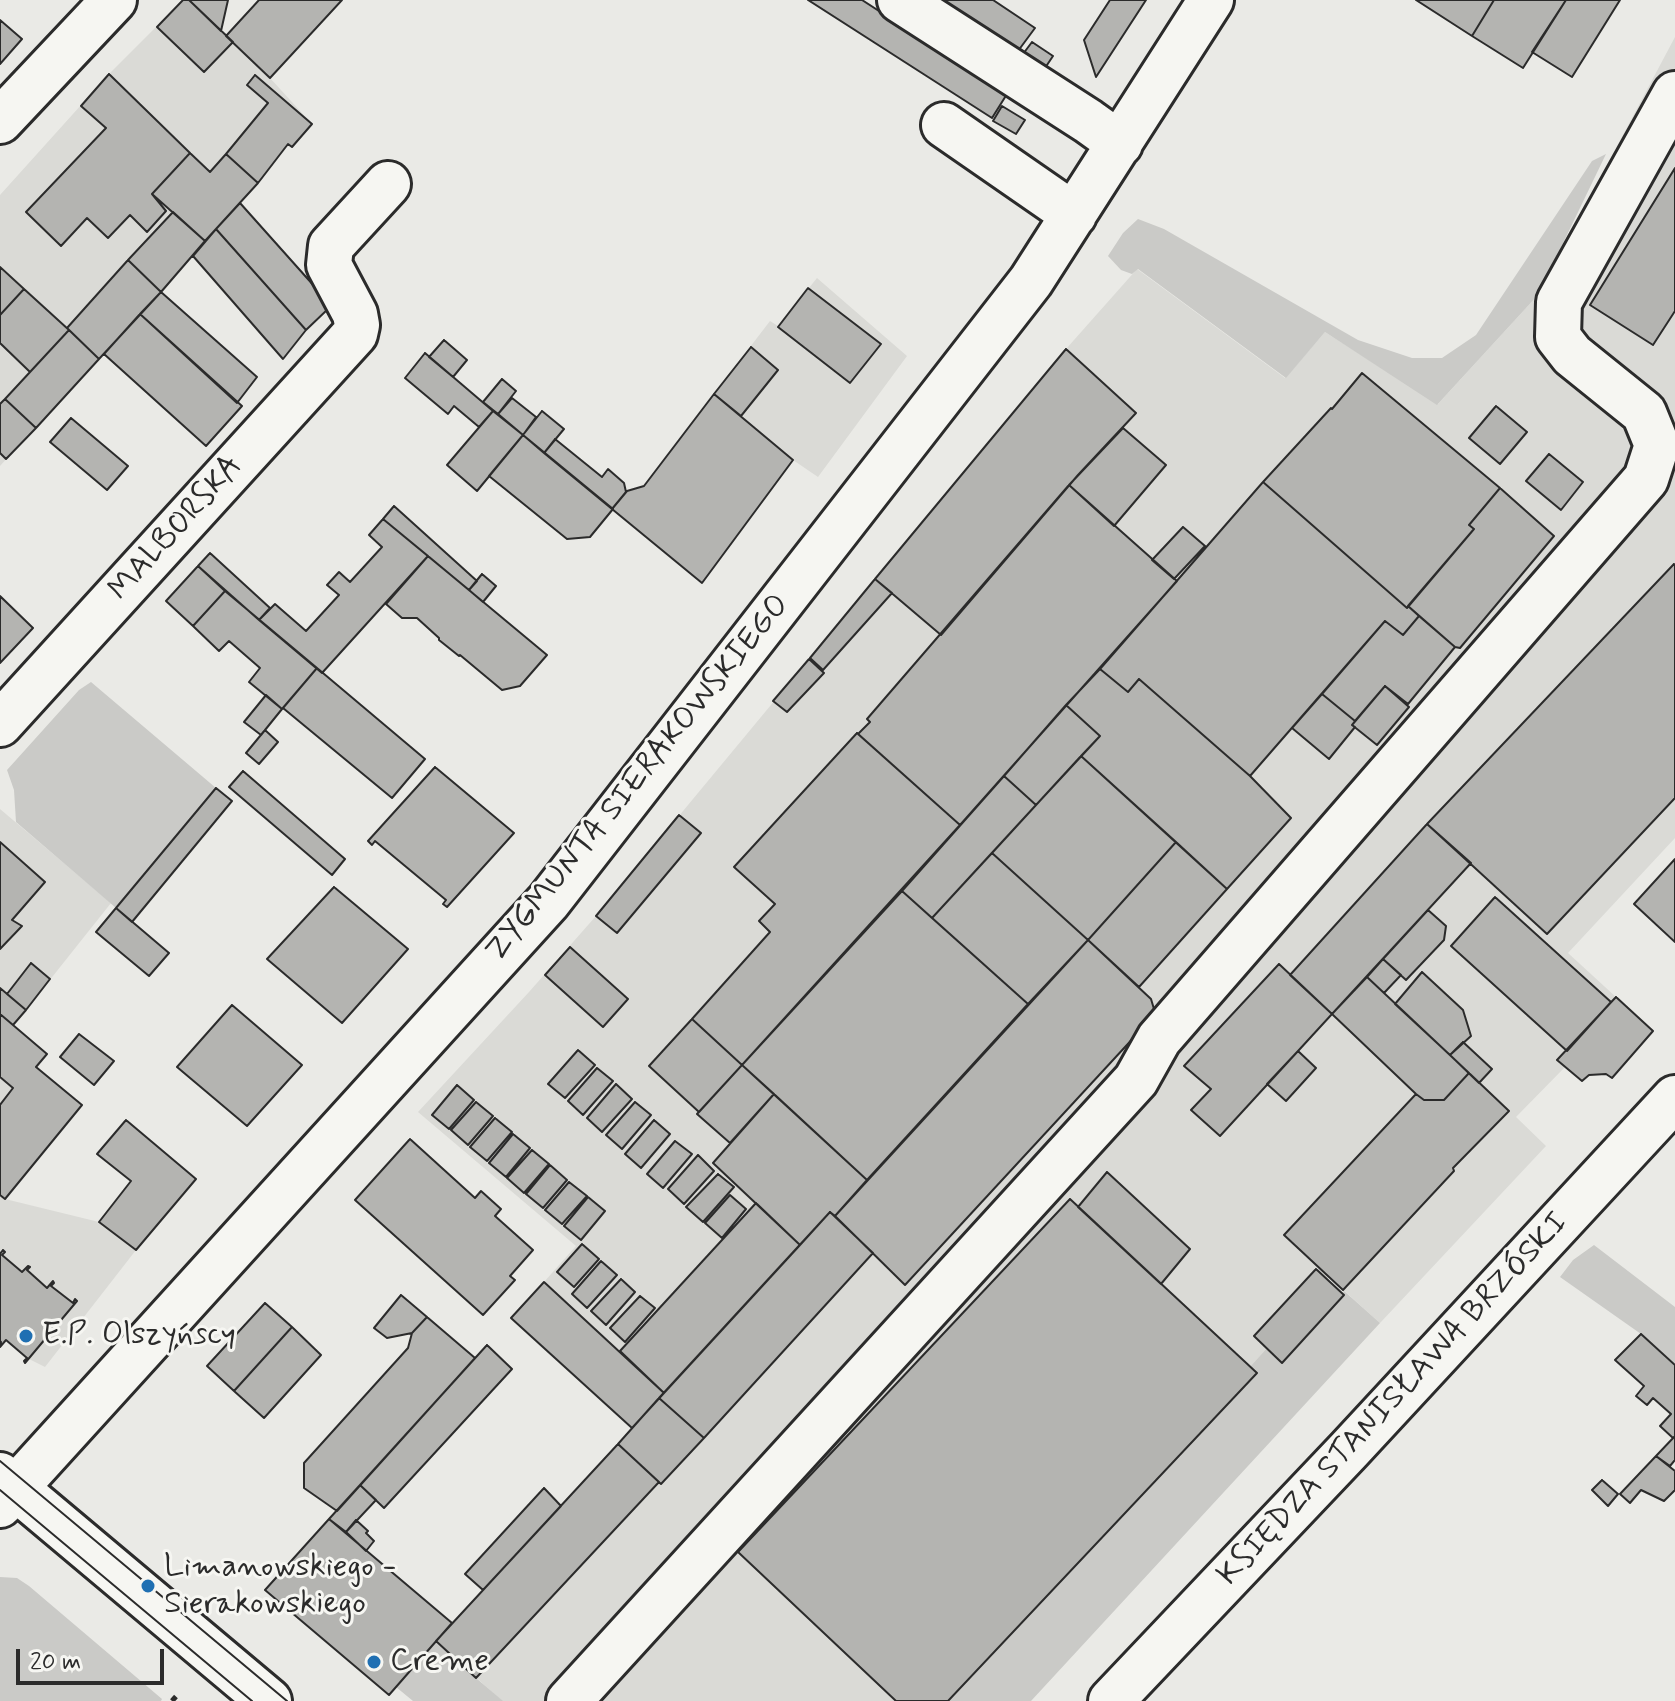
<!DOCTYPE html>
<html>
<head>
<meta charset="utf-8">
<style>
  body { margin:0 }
  #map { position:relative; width:1675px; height:1701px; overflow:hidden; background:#eaeae6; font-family:Mynerve,sans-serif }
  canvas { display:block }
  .scale { position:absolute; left:16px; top:1649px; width:148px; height:36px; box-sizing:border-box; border:4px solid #2b2b2b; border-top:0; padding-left:10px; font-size:24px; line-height:28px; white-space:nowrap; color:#2b2b2b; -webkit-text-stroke:6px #f6f6f2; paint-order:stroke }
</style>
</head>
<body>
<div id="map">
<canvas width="1675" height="1701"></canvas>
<div class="scale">20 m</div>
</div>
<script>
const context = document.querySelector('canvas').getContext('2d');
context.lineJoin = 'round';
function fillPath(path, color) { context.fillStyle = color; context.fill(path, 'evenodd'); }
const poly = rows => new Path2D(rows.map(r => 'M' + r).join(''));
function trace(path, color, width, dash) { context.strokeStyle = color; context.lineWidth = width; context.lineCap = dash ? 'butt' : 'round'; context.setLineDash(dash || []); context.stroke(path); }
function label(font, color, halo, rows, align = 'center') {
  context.font = font + ' Mynerve,sans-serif'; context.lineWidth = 6; context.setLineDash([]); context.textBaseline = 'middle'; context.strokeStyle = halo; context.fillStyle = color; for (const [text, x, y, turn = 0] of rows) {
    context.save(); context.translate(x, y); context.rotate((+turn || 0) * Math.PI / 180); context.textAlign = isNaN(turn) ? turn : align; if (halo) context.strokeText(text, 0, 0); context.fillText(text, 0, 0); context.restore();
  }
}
fillPath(poly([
  [183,0,189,0,270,78,312,124,292,147,287,144,258,183,0,466,0,195,109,74],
  [1675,37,1675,838,1568,953,1653,1031,1612,1078,1606,1074,1589,1075,1582,1081,1565,1067,1516,1117,1546,1146,1380,1323,1329,1277,1267,1348,948,1701,502,1701,436,1641,664,1393,544,1282,576,1246,418,1112,529,992,596,916,1066,349,1137,269,1285,378,1325,332,1438,404,1538,295],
  [817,278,907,356,818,477,793,460,714,394,770,321,778,326],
  [0,809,111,903,14,1025,47,1054,37,1067,82,1105,5,1199,99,1222,136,1250,45,1367,27,1358,0,1336]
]), '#dadad6');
fillPath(poly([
  [1606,154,1538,295,1437,405,1325,332,1286,378,1138,269,1132,274,1121,270,1108,256,1123,233,1138,219,1164,229,1358,340,1412,358,1442,358,1476,335,1592,161],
  [91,682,216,788,116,908,16,822,14,790,7,770,79,690],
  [1594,1245,1675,1307,1675,1366,1641,1334,1560,1277,1573,1260],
  [1343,1290,1380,1323,1031,1701,948,1701,1267,1348,1282,1363,1344,1296],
  [0,1577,17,1578,29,1586,162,1699,161,1701,0,1701],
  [436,1641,476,1678,503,1701,413,1701,396,1687]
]), '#cacac7');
const building = poly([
  [183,0,189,0,233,42,204,72,157,27,183,0],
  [189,0,228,0,221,31,189,0],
  [259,0,342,0,270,78,226,36,259,0],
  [808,0,862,0,1007,94,992,118,808,0],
  [940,0,993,0,1035,28,1018,51,940,0],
  [1110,0,1146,0,1096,77,1084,40,1110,0],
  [1416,0,1494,0,1472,36,1416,0],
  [1494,0,1566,0,1523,68,1472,36,1494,0],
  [1566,0,1620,0,1572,77,1532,52,1566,0],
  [0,20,22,39,0,64,0,20],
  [1032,42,1053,56,1045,68,1023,54,1032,42],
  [109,74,190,153,152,194,166,211,147,232,130,215,108,238,87,218,61,246,26,212,106,128,81,106,109,74],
  [255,75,312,124,292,147,288,144,258,183,226,154,268,103,247,85,255,75],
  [1002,106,1025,120,1016,134,993,121,1002,106],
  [190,153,210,172,226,154,258,183,205,241,152,194,190,153],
  [1675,168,1675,311,1653,345,1590,305,1675,168],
  [240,203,315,287,328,309,306,330,216,229,240,203],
  [173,212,205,241,161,292,128,260,173,212],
  [216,229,306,330,283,359,193,256,216,229],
  [128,260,161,292,99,359,67,328,128,260],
  [0,267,24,289,0,315,0,267],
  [808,288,881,344,850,383,778,327,808,288],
  [24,289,69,330,30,372,0,343,0,315,24,289],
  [161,292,257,377,237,403,140,314,161,292],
  [140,314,242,406,206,446,104,354,140,314],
  [69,330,99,359,36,428,5,399,69,330],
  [444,340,467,360,453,377,429,357,444,340],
  [751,347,778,370,741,416,714,394,751,347],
  [1066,349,1136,413,1078,475,941,635,875,579,1066,349],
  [425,353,493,411,479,427,454,406,448,414,405,378,425,353],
  [1362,373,1500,488,1469,525,1474,529,1407,608,1263,482,1331,408,1332,409,1362,373],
  [502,379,516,391,498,414,483,402,502,379],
  [714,394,793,460,702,583,612,509,627,491,644,486,714,394],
  [512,398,536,417,523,435,498,414,512,398],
  [5,399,36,428,6,459,0,453,0,404,5,399],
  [1496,406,1527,432,1500,464,1469,438,1496,406],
  [493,411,523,435,477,491,447,465,493,411],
  [542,411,564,429,544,453,523,435,542,411],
  [71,418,128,466,107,490,50,442,71,418],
  [1123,428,1166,465,1114,526,1069,485,1123,428],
  [523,435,613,509,590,537,567,539,489,476,523,435],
  [555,439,602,477,608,469,624,483,626,492,612,509,544,453,555,439],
  [1549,454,1583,482,1561,510,1526,481,1549,454],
  [1263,482,1407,608,1408,606,1419,616,1403,635,1385,621,1250,776,1139,679,1128,692,1100,669,1263,482],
  [1069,485,1177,581,960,825,858,734,870,722,867,719,1069,485],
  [1500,488,1554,536,1460,648,1455,647,1408,606,1474,529,1469,525,1500,488],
  [394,506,477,581,469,590,383,519,394,506],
  [383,519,428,556,322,673,259,620,275,604,306,631,339,595,327,585,339,572,350,582,382,547,369,535,383,519],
  [1183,527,1205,546,1174,579,1152,560,1183,527],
  [210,553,270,608,259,620,198,566,210,553],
  [428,556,547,655,520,686,502,690,460,655,459,656,439,640,439,638,417,618,402,618,386,604,428,556],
  [1674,564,1675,566,1675,798,1547,934,1427,824,1674,564],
  [198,566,225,591,193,626,166,601,198,566],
  [482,574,496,586,483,602,469,590,482,574],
  [875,579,892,593,823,670,810,658,875,579],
  [225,591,317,668,282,709,249,682,260,668,229,641,219,651,193,626,225,591],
  [0,596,33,628,0,663,0,596],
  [1419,616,1455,647,1408,704,1385,686,1355,721,1322,694,1385,621,1403,635,1419,616],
  [809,659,824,673,787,712,773,701,809,659],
  [317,668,425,759,392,798,283,708,317,668],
  [1100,669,1128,692,1139,679,1250,776,1291,818,1227,889,1081,756,1100,736,1066,705,1100,669],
  [1385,686,1409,707,1377,745,1352,725,1385,686],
  [1322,694,1355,721,1352,725,1355,727,1329,759,1292,728,1322,694],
  [266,695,282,709,261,735,244,722,266,695],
  [1066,705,1100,736,1036,805,1004,776,1066,705],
  [265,730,278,742,259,764,246,753,265,730],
  [857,733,960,825,742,1065,692,1019,770,932,759,921,775,904,734,867,857,733],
  [1081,756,1176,842,1088,940,992,853,1081,756],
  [435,767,514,833,447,907,443,904,446,900,375,841,372,845,368,841,435,767],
  [243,771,345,859,332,875,229,787,243,771],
  [1004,776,1036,805,932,918,902,891,1004,776],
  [216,788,232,801,132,922,116,908,216,788],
  [679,815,701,833,617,933,596,916,679,815],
  [1427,824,1471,863,1332,1014,1290,975,1427,824],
  [0,842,45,882,12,920,22,926,0,949,0,842],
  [1176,842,1227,889,1139,987,1088,940,1176,842],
  [992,853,1088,940,1028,1004,932,918,992,853],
  [1675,859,1675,942,1634,904,1675,859],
  [334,887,408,949,342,1023,267,959,334,887],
  [902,891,1028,1004,867,1180,742,1065,902,891],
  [1495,897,1611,1002,1567,1051,1451,946,1495,897],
  [116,908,169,953,149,976,96,932,116,908],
  [1428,910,1446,926,1444,940,1406,980,1383,959,1428,910],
  [1088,940,1151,999,1154,1009,1150,1020,905,1285,835,1216,1088,940],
  [570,947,628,999,603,1027,545,975,570,947],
  [1383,959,1401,975,1384,993,1367,977,1383,959],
  [31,963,50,979,26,1010,7,994,31,963],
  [1279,964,1332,1014,1220,1136,1191,1110,1211,1089,1184,1066,1279,964],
  [1422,972,1463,1010,1471,1036,1450,1055,1395,1004,1422,972],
  [1367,977,1469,1073,1444,1100,1424,1100,1416,1094,1332,1014,1367,977],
  [0,988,26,1010,13,1025,0,1014,0,988],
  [1616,997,1653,1031,1612,1078,1606,1074,1589,1075,1582,1081,1557,1060,1616,997],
  [232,1005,302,1065,247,1126,177,1067,232,1005],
  [0,1014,47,1054,36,1067,82,1105,5,1199,0,1195,0,1105,13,1088,0,1077,0,1014],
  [692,1019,742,1065,699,1112,649,1066,692,1019],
  [79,1034,114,1061,94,1085,60,1057,79,1034],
  [1463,1042,1492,1069,1479,1083,1450,1055,1463,1042],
  [578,1050,595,1065,565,1098,548,1084,578,1050],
  [1298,1051,1316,1068,1286,1101,1267,1084,1298,1051],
  [742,1065,774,1094,730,1143,697,1114,742,1065],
  [597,1068,613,1081,583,1115,568,1101,597,1068],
  [1469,1073,1509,1111,1453,1168,1454,1171,1343,1290,1284,1235,1416,1094,1424,1100,1444,1100,1469,1073],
  [616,1084,632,1099,602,1132,587,1118,616,1084],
  [457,1085,474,1100,449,1129,432,1115,457,1085],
  [774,1094,867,1180,835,1216,830,1212,800,1245,713,1163,774,1094],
  [476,1102,493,1116,468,1145,451,1130,476,1102],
  [635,1102,651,1115,622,1149,606,1135,635,1102],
  [495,1118,512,1132,487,1161,470,1147,495,1118],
  [126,1120,196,1179,136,1250,99,1222,131,1181,97,1154,126,1120],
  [654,1120,670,1134,641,1168,625,1154,654,1120],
  [513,1134,530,1148,506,1177,489,1163,513,1134],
  [410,1139,475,1198,481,1191,501,1209,495,1216,533,1250,510,1276,515,1280,483,1315,355,1200,410,1139],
  [675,1141,692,1154,663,1188,647,1174,675,1141],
  [532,1150,549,1164,524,1193,507,1178,532,1150],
  [698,1155,714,1171,684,1204,668,1189,698,1155],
  [550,1165,567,1180,543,1208,526,1194,550,1165],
  [1107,1172,1190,1249,1161,1284,1078,1207,1107,1172],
  [718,1174,734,1187,703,1222,686,1207,718,1174],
  [569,1182,587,1196,562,1224,545,1210,569,1182],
  [730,1195,746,1209,722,1238,705,1223,730,1195],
  [588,1197,605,1211,581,1240,564,1226,588,1197],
  [1070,1199,1257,1373,948,1701,896,1701,738,1552,1070,1199],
  [756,1203,800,1245,664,1393,620,1351,756,1203],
  [830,1212,873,1253,704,1438,659,1398,830,1212],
  [582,1244,599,1259,574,1287,557,1272,582,1244],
  [3,1250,5,1252,2,1255,22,1272,28,1266,30,1267,27,1270,47,1288,53,1281,54,1283,51,1286,73,1303,75,1299,77,1301,25,1363,24,1361,27,1358,6,1340,0,1347,1,1342,0,1341,0,1254,3,1250],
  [601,1261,617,1275,587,1308,572,1294,601,1261],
  [1316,1269,1344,1295,1282,1363,1254,1336,1316,1269],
  [621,1279,635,1292,606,1325,591,1311,621,1279],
  [544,1282,664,1393,632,1428,511,1318,544,1282],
  [401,1295,427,1317,412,1333,387,1338,374,1328,401,1295],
  [640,1296,655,1308,625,1342,610,1328,640,1296],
  [265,1303,292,1327,234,1391,207,1366,265,1303],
  [427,1317,475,1358,337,1511,304,1488,304,1463,408,1348,412,1333,427,1317],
  [292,1327,321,1355,264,1418,234,1391,292,1327],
  [1641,1334,1675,1365,1675,1436,1673,1438,1660,1426,1671,1414,1653,1398,1647,1405,1636,1396,1644,1386,1615,1360,1641,1334],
  [487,1345,512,1369,384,1508,360,1485,487,1345],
  [659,1398,704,1438,661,1484,618,1444,659,1398],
  [1675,1436,1675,1460,1670,1466,1656,1456,1675,1436],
  [618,1444,659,1482,476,1678,436,1641,618,1444],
  [1656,1456,1675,1471,1675,1490,1664,1501,1641,1490,1630,1503,1620,1494,1656,1456],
  [1602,1480,1618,1494,1608,1506,1592,1490,1602,1480],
  [360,1485,376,1500,346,1532,329,1519,360,1485],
  [544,1488,561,1506,483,1590,465,1574,544,1488],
  [329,1519,452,1623,389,1695,265,1590,329,1519],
  [356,1520,368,1531,366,1533,374,1541,366,1551,346,1532,356,1520]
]);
fillPath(building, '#b4b4b1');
trace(building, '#2b2b2b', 2);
const minor = poly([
  [900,0,1088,121,1120,144],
  [0,121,114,0],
  [944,125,1074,215],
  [0,724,355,334,357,325,355,314,329,265,331,246,388,184],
  [0,1475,269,1701],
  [0,1505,548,902,1031,281,1211,0],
  [569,1701,1136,1080,1159,1039,1646,479,1657,445,1644,413,1572,355,1558,337,1559,302,1675,94],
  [1111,1701,1349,1450,1675,1098]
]);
trace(minor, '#2b2b2b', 50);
trace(poly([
  [172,1701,179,1693]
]), '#2b2b2b', 5, [6, 6]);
trace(minor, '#f6f6f2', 44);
trace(poly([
  [0,1461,287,1701],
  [0,1490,252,1701]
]), '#2b2b2b', 2);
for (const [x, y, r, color] of [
  [26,1336,8,"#1f6fb2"],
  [148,1586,8,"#1f6fb2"],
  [374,1662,8,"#1f6fb2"]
]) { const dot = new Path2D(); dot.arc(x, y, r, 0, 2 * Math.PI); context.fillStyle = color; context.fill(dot); trace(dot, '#f6f6f2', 3); }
label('32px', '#2b2b2b', '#f6f6f2', [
  ["MALBORSKA",177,529,-48],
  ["ZYGMUNTA SIERAKOWSKIEGO",639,779,-51],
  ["KSIĘDZA STANISŁAWA BRZÓSKI",1394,1400,-47]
]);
label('32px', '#2b2b2b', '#f6f6f2', [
  ["E.P. Olszyńscy",42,1336],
  ["Limanowskiego -",164,1568],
  ["Sierakowskiego",164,1605],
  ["Creme",390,1662]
], 'left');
</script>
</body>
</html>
